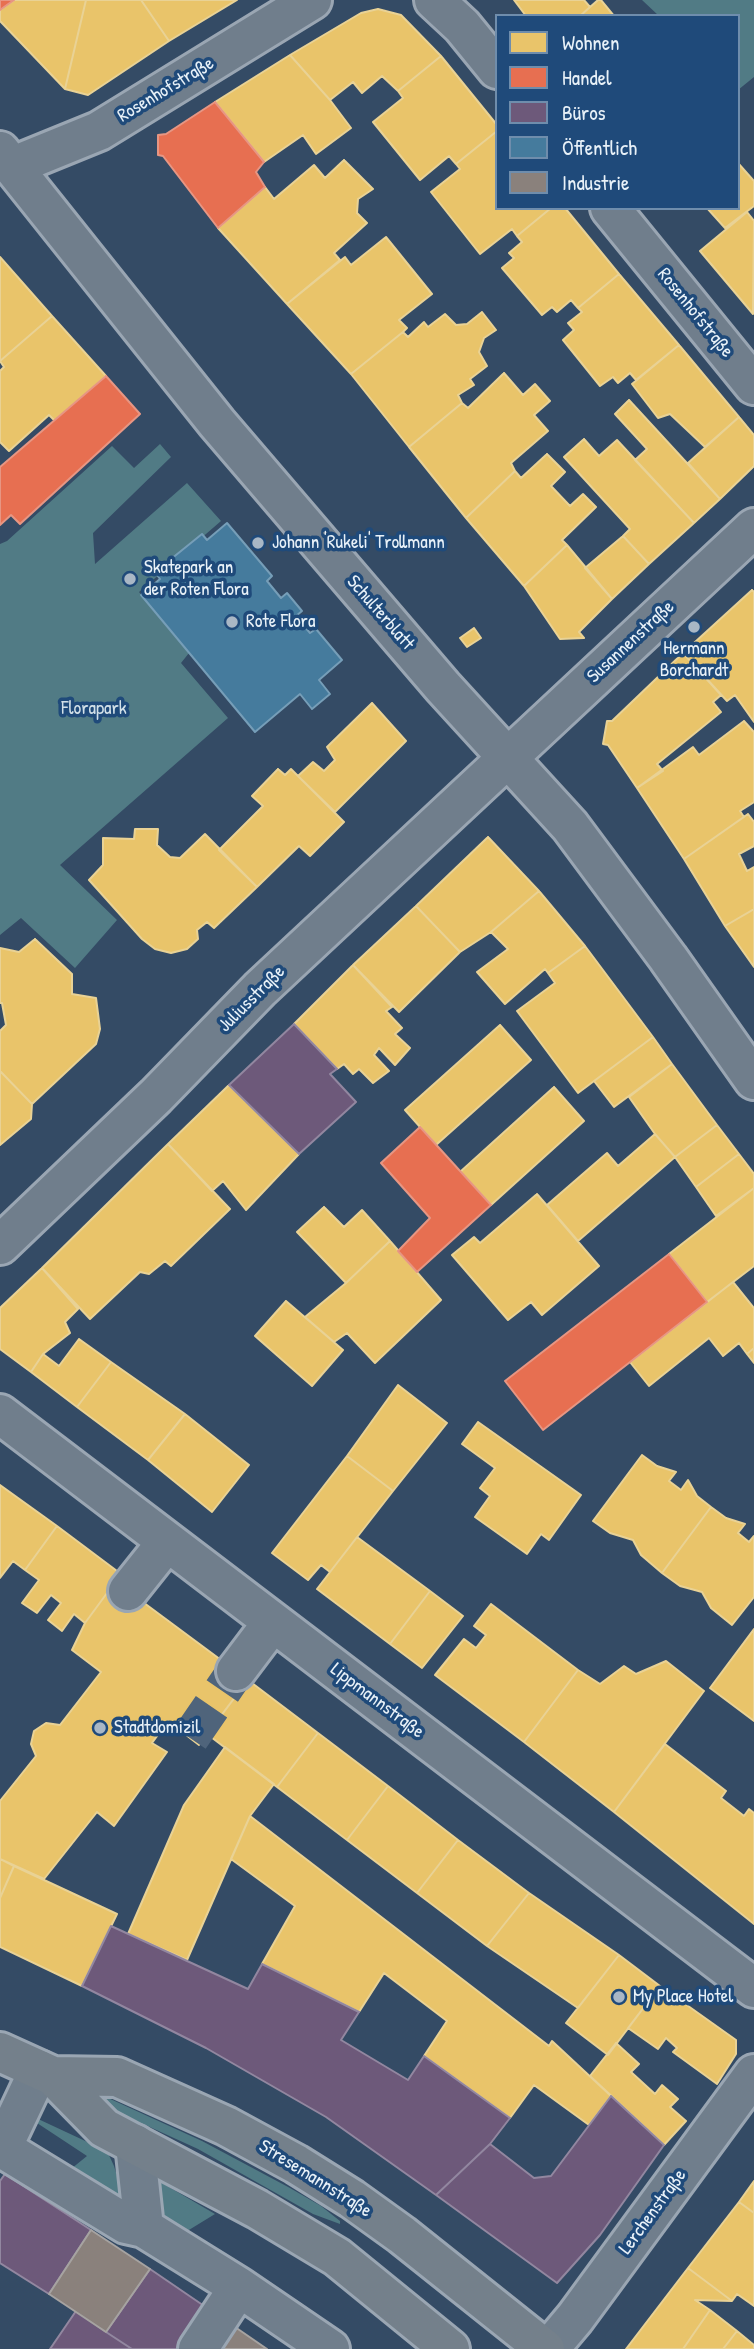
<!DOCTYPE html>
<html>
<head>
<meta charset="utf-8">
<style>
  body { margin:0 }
  #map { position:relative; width:754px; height:2349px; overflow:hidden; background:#344b65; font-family:"Patrick Hand",sans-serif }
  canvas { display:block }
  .legend { position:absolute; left:495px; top:14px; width:245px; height:196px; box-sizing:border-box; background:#1f4a7a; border:2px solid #6f8dac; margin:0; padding:9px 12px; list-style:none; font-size:21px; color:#e8f1f8 }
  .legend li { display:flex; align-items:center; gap:14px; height:35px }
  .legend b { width:35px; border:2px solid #6f8dac }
</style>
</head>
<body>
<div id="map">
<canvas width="754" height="2349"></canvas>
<ul class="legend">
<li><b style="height:19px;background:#e9c46a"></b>Wohnen</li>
<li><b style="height:19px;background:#e76f51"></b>Handel</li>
<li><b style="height:19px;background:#6d597a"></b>Büros</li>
<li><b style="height:19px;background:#457b9d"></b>Öffentlich</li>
<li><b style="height:19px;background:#8a817c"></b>Industrie</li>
</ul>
</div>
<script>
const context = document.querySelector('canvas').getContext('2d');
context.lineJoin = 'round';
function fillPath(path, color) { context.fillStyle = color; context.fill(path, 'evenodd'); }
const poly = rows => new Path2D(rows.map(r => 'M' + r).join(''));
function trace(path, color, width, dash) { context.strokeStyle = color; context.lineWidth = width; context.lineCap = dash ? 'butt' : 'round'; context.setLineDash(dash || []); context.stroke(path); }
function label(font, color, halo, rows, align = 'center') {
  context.font = font + ' "Patrick Hand",sans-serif'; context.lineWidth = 7; context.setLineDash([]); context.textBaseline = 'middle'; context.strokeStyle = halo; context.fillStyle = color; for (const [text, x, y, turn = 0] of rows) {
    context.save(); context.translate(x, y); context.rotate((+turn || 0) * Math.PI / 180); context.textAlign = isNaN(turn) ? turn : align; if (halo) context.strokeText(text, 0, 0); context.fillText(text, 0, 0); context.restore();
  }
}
fillPath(poly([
  [642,0,754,0,754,77,738,90,738,16,659,16],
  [160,444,171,457,93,533,95,564,187,483,221,521,139,592,189,653,181,663,228,718,60,865,117,920,75,968,21,918,0,935,0,544,7,541,112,446,134,468],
  [82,2086,202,2141,290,2188,321,2206,340,2221,340,2224,313,2214,198,2149,106,2107],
  [36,2118,96,2146,108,2153,114,2166,120,2186,122,2210,66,2173,87,2156,37,2123,20,2139],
  [150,2176,215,2214,184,2233,158,2217]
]), '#517b85');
const homes = poly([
  [14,0,86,0,65,89,0,21,0,10,14,0],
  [86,0,141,0,169,41,88,95,65,89,86,0],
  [141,0,237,0,169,41,141,0],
  [514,0,584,0,590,7,580,16,526,16,514,0],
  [598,0,601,0,614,16,580,16,598,0],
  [378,9,401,15,441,56,398,91,382,76,362,93,353,82,330,100,290,55,361,13,378,9],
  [290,55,330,100,351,128,316,154,303,135,264,162,215,102,290,55],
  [441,56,497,125,497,131,456,164,449,156,420,180,373,122,403,98,398,91,441,56],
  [497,131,497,208,551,208,517,236,512,229,480,254,431,192,460,169,456,164,497,131],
  [344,160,373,189,358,199,357,213,367,223,334,253,340,260,287,304,218,228,265,187,274,199,314,165,325,178,344,160],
  [738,163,754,181,754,206,725,228,707,208,738,208,738,163],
  [551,208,565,208,619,274,578,308,571,300,557,312,552,307,542,315,502,268,514,258,509,253,522,242,517,236,551,208],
  [747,212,754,221,753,314,700,251,747,212],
  [386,237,432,294,399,320,407,328,403,332,351,374,287,304,345,257,351,265,386,237],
  [0,257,52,316,0,361,0,257],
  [619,274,679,345,636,380,630,373,618,383,613,377,600,386,563,340,574,330,568,323,582,312,578,308,619,274],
  [482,312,496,330,484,338,479,352,487,366,470,379,474,385,458,395,462,403,409,447,351,374,403,332,408,337,424,322,428,327,445,314,456,325,467,324,482,312],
  [52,316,106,376,56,422,49,415,9,451,0,442,0,371,4,367,0,361,52,316],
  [679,345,739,417,705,447,670,414,658,418,632,384,679,345],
  [504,373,523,395,535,384,550,401,534,415,548,431,511,463,515,471,466,518,409,447,462,403,468,408,504,373],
  [629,400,720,499,694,523,635,460,647,449,615,414,629,400],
  [739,417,754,435,754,466,720,499,688,463,739,417],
  [584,439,599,456,617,440,694,523,649,564,623,536,630,529,564,457,584,439],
  [547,454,565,472,551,486,570,506,583,494,596,507,562,540,567,545,524,586,466,518,515,471,521,478,547,454],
  [623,536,649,564,612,599,585,568,623,536],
  [567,545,612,599,579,632,584,638,560,639,524,586,567,545],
  [752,590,754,592,754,722,735,695,727,701,683,653,752,590],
  [474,628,481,638,467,647,460,638,474,628],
  [683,653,721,695,713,702,721,712,657,764,663,771,637,788,608,745,603,744,607,721,612,721,683,653],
  [372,703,406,741,335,812,298,776,313,762,324,771,335,760,327,747,372,703],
  [744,721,754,732,754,802,740,811,744,817,684,859,637,788,693,747,699,755,744,721],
  [278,769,285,775,291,769,344,822,310,856,299,846,257,887,219,850,263,806,252,796,278,769],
  [748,814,754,822,754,846,739,854,747,871,754,867,754,909,725,926,684,859,748,814],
  [135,829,158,829,157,845,170,857,180,858,205,834,257,887,214,928,207,922,197,930,198,939,187,949,171,953,155,949,142,939,89,880,103,865,103,838,134,839,135,829],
  [488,837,539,891,491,932,460,952,416,906,488,837],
  [539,891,585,946,548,973,545,969,505,1004,477,972,508,949,491,932,539,891],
  [416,906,460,952,399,1012,353,965,416,906],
  [754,909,754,967,725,926,754,909],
  [35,939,72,974,72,994,96,998,100,1029,96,1044,32,1104,0,1071,0,1031,6,1025,2,1003,0,1003,0,948,19,952,35,939],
  [585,946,653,1037,578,1093,517,1011,555,983,548,973,585,946],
  [353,965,392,1007,386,1011,402,1028,395,1034,410,1048,395,1065,379,1048,374,1055,389,1071,373,1083,359,1069,353,1074,344,1064,337,1069,294,1024,353,965],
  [500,1025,531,1060,436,1145,405,1110,500,1025],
  [653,1037,672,1064,614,1107,594,1081,653,1037],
  [672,1064,717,1125,675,1157,655,1134,629,1097,672,1064],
  [0,1071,32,1104,31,1119,0,1145,0,1071],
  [229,1085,299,1154,246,1210,223,1181,212,1191,168,1144,229,1085],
  [554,1087,584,1121,491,1205,460,1172,554,1087],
  [717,1125,739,1154,696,1187,675,1157,717,1125],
  [655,1134,675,1157,578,1241,547,1205,607,1153,618,1166,655,1134],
  [168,1144,230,1209,171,1266,165,1261,149,1274,140,1272,90,1319,42,1268,168,1144],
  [739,1154,754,1174,754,1188,716,1216,696,1187,739,1154],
  [754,1188,754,1266,707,1302,669,1254,754,1188],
  [537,1194,599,1266,542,1315,531,1302,508,1320,452,1255,474,1237,480,1243,537,1194],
  [324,1207,344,1227,362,1210,390,1241,346,1283,297,1232,324,1207],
  [390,1241,441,1300,375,1363,347,1333,334,1342,305,1317,346,1283,390,1241],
  [42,1268,78,1309,65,1322,70,1333,43,1354,31,1372,0,1349,0,1308,42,1268],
  [733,1282,754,1308,754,1348,747,1354,739,1343,723,1356,709,1338,649,1386,630,1362,733,1282],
  [286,1301,343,1350,312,1386,255,1336,286,1301],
  [79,1339,111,1362,77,1407,31,1372,43,1354,59,1366,79,1339],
  [754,1348,754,1363,747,1354,754,1348],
  [111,1362,185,1414,148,1460,77,1407,111,1362],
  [398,1385,447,1423,393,1491,347,1456,398,1385],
  [185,1414,249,1465,212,1512,148,1460,185,1414],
  [478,1422,581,1495,549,1540,541,1534,527,1554,475,1517,490,1496,480,1488,495,1468,462,1444,478,1422],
  [642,1455,657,1466,676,1472,669,1481,681,1490,688,1480,697,1496,711,1507,662,1573,641,1555,633,1540,610,1533,593,1521,642,1455],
  [347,1456,393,1491,330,1572,321,1565,308,1580,272,1553,347,1456],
  [0,1485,57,1526,25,1570,13,1561,0,1578,0,1485],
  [711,1507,726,1518,745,1524,738,1533,749,1542,754,1536,754,1597,732,1625,711,1608,702,1592,680,1586,662,1573,711,1507],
  [57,1526,121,1574,85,1623,74,1614,62,1631,48,1620,61,1603,51,1595,37,1613,22,1603,39,1580,25,1570,57,1526],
  [357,1537,430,1591,390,1644,317,1589,357,1537],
  [121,1574,128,1591,248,1680,199,1745,168,1721,152,1743,167,1752,114,1826,97,1812,44,1879,0,1859,0,1801,36,1756,31,1744,34,1731,46,1723,60,1725,101,1672,72,1650,85,1623,121,1574],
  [430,1591,463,1616,422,1668,390,1644,430,1591],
  [491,1604,578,1670,524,1742,435,1675,464,1639,476,1648,486,1635,474,1626,491,1604],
  [754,1629,754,1721,710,1688,754,1629],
  [666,1661,704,1691,614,1812,524,1742,578,1670,600,1684,624,1666,636,1674,666,1661],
  [248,1680,318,1733,277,1787,207,1734,248,1680],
  [318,1733,388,1786,347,1840,277,1787,318,1733],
  [665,1744,726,1791,721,1798,744,1816,749,1809,754,1813,754,1924,614,1812,665,1744],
  [225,1747,274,1784,250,1816,187,1960,128,1934,184,1805,225,1747],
  [388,1786,458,1840,417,1893,347,1840,388,1786],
  [250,1816,549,2046,552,2041,611,2096,589,2125,534,2085,510,2118,424,2056,447,2021,384,1973,359,2012,262,1964,295,1906,231,1859,250,1816],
  [458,1840,529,1893,487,1946,417,1893,458,1840],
  [0,1859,14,1866,0,1898,0,1859],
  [14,1866,117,1914,82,1986,0,1947,0,1898,14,1866],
  [529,1893,619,1955,578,2008,487,1946,529,1893],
  [619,1955,660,1986,608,2055,566,2023,619,1955],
  [660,1986,736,2040,736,2054,717,2084,673,2052,677,2048,666,2038,658,2049,628,2028,660,1986],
  [616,2043,639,2064,631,2072,655,2094,662,2085,678,2099,670,2107,686,2121,664,2145,590,2076,616,2043],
  [754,2181,754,2213,739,2202,754,2181],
  [739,2202,754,2213,754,2306,737,2294,732,2301,688,2268,739,2202],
  [688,2268,732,2301,695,2300,710,2310,683,2349,626,2349,688,2268],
  [710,2310,737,2331,723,2349,683,2349,710,2310],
  [737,2331,754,2345,754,2349,723,2349,737,2331]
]);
fillPath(homes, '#e9c46a');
trace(homes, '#e9d295', 2);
const shops = poly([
  [0,0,14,0,0,10,0,0],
  [215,102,264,162,256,172,265,187,218,228,163,156,158,155,158,135,166,134,215,102],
  [106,376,140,414,20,524,11,515,0,525,0,467,106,376],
  [420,1127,491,1205,417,1272,398,1251,430,1218,381,1163,420,1127],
  [669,1254,707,1302,543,1430,505,1381,669,1254]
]);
fillPath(shops, '#e76f51');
trace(shops, '#e79683', 2);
const offices = poly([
  [294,1024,337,1069,330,1074,356,1102,299,1154,229,1085,294,1024],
  [111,1926,248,1989,262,1964,359,2012,341,2040,408,2080,424,2056,510,2118,490,2144,436,2195,326,2117,206,2048,82,1986,111,1926],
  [611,2096,664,2145,600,2235,557,2283,436,2195,490,2144,534,2178,551,2176,611,2096],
  [5,2174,91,2230,49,2294,0,2263,0,2181,5,2174],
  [150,2269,210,2310,184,2349,132,2349,106,2332,150,2269],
  [76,2311,106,2332,132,2349,50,2349,76,2311]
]);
fillPath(offices, '#6d597a');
trace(offices, '#9287a0', 2);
const public = poly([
  [227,523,272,576,267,581,281,598,287,593,302,611,296,616,310,633,316,629,342,660,319,680,330,694,312,709,300,694,255,732,141,595,160,579,155,572,202,534,207,540,227,523]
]);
fillPath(public, '#457b9d');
trace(public, '#769eb8', 2);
const industry = poly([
  [91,2230,150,2269,106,2332,49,2294,91,2230],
  [235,2327,267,2349,220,2349,235,2327]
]);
fillPath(industry, '#8a817c');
trace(industry, '#a6a3a1', 2);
trace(poly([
  [190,1738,236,1671]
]), '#4f647b', 38, [38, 19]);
const minor = poly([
  [434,0,462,26,497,69],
  [0,151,217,423,443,687,570,826,668,958,754,1080],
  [13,166,99,131,312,0],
  [610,208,754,385],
  [0,1245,156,1096,260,989,754,528],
  [0,1414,754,1988],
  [128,1591,167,1542],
  [236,1671,273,1622],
  [135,2144,144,2228],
  [0,2147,126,2224,144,2228,239,2287,330,2349],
  [2,2148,39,2070],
  [198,2349,239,2287],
  [549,2349,575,2318,754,2074]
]);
const major = poly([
  [0,2052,53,2076,117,2077,226,2126,296,2164,352,2199,402,2235,545,2349],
  [53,2076,104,2128,257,2209,337,2257,450,2349]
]);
trace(minor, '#9aa6b3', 44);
trace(major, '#9aa6b3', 44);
trace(minor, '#707e8c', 38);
trace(major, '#74808b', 38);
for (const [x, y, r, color] of [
  [258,543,7,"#a9b7c5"],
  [130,579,7,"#a9b7c5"],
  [232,622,7,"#a9b7c5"],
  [694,627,7,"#a9b7c5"],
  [100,1728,7,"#a9b7c5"],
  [619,1997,7,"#a9b7c5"]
]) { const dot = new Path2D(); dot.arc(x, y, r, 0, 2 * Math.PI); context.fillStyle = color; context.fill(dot); trace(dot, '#1f4a7a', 2.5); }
label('19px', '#e8f1f8', '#1f4a7a', [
  ["Rosenhofstraße",166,90,-31],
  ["Rosenhofstraße",695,313,51],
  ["Schulterblatt",380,613,49],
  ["Susannenstraße",631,642,-43],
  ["Juliusstraße",252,999,-45],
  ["Lippmannstraße",377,1701,37],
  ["Stresemannstraße",315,2179,32],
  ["Lerchenstraße",653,2212,-54]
]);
label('19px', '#e8f1f8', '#1f4a7a', [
  ["Johann 'Rukeli' Trollmann",272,543],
  ["Skatepark an",144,568],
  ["der Roten Flora",144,590],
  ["Rote Flora",246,622],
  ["Hermann",694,649,"center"],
  ["Borchardt",694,671,"center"],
  ["Stadtdomizil",114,1728],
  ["My Place Hotel",633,1997]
], 'left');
label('19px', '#d2e0e8', '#1f4a7a', [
  ["Florapark",94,709]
]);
</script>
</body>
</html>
